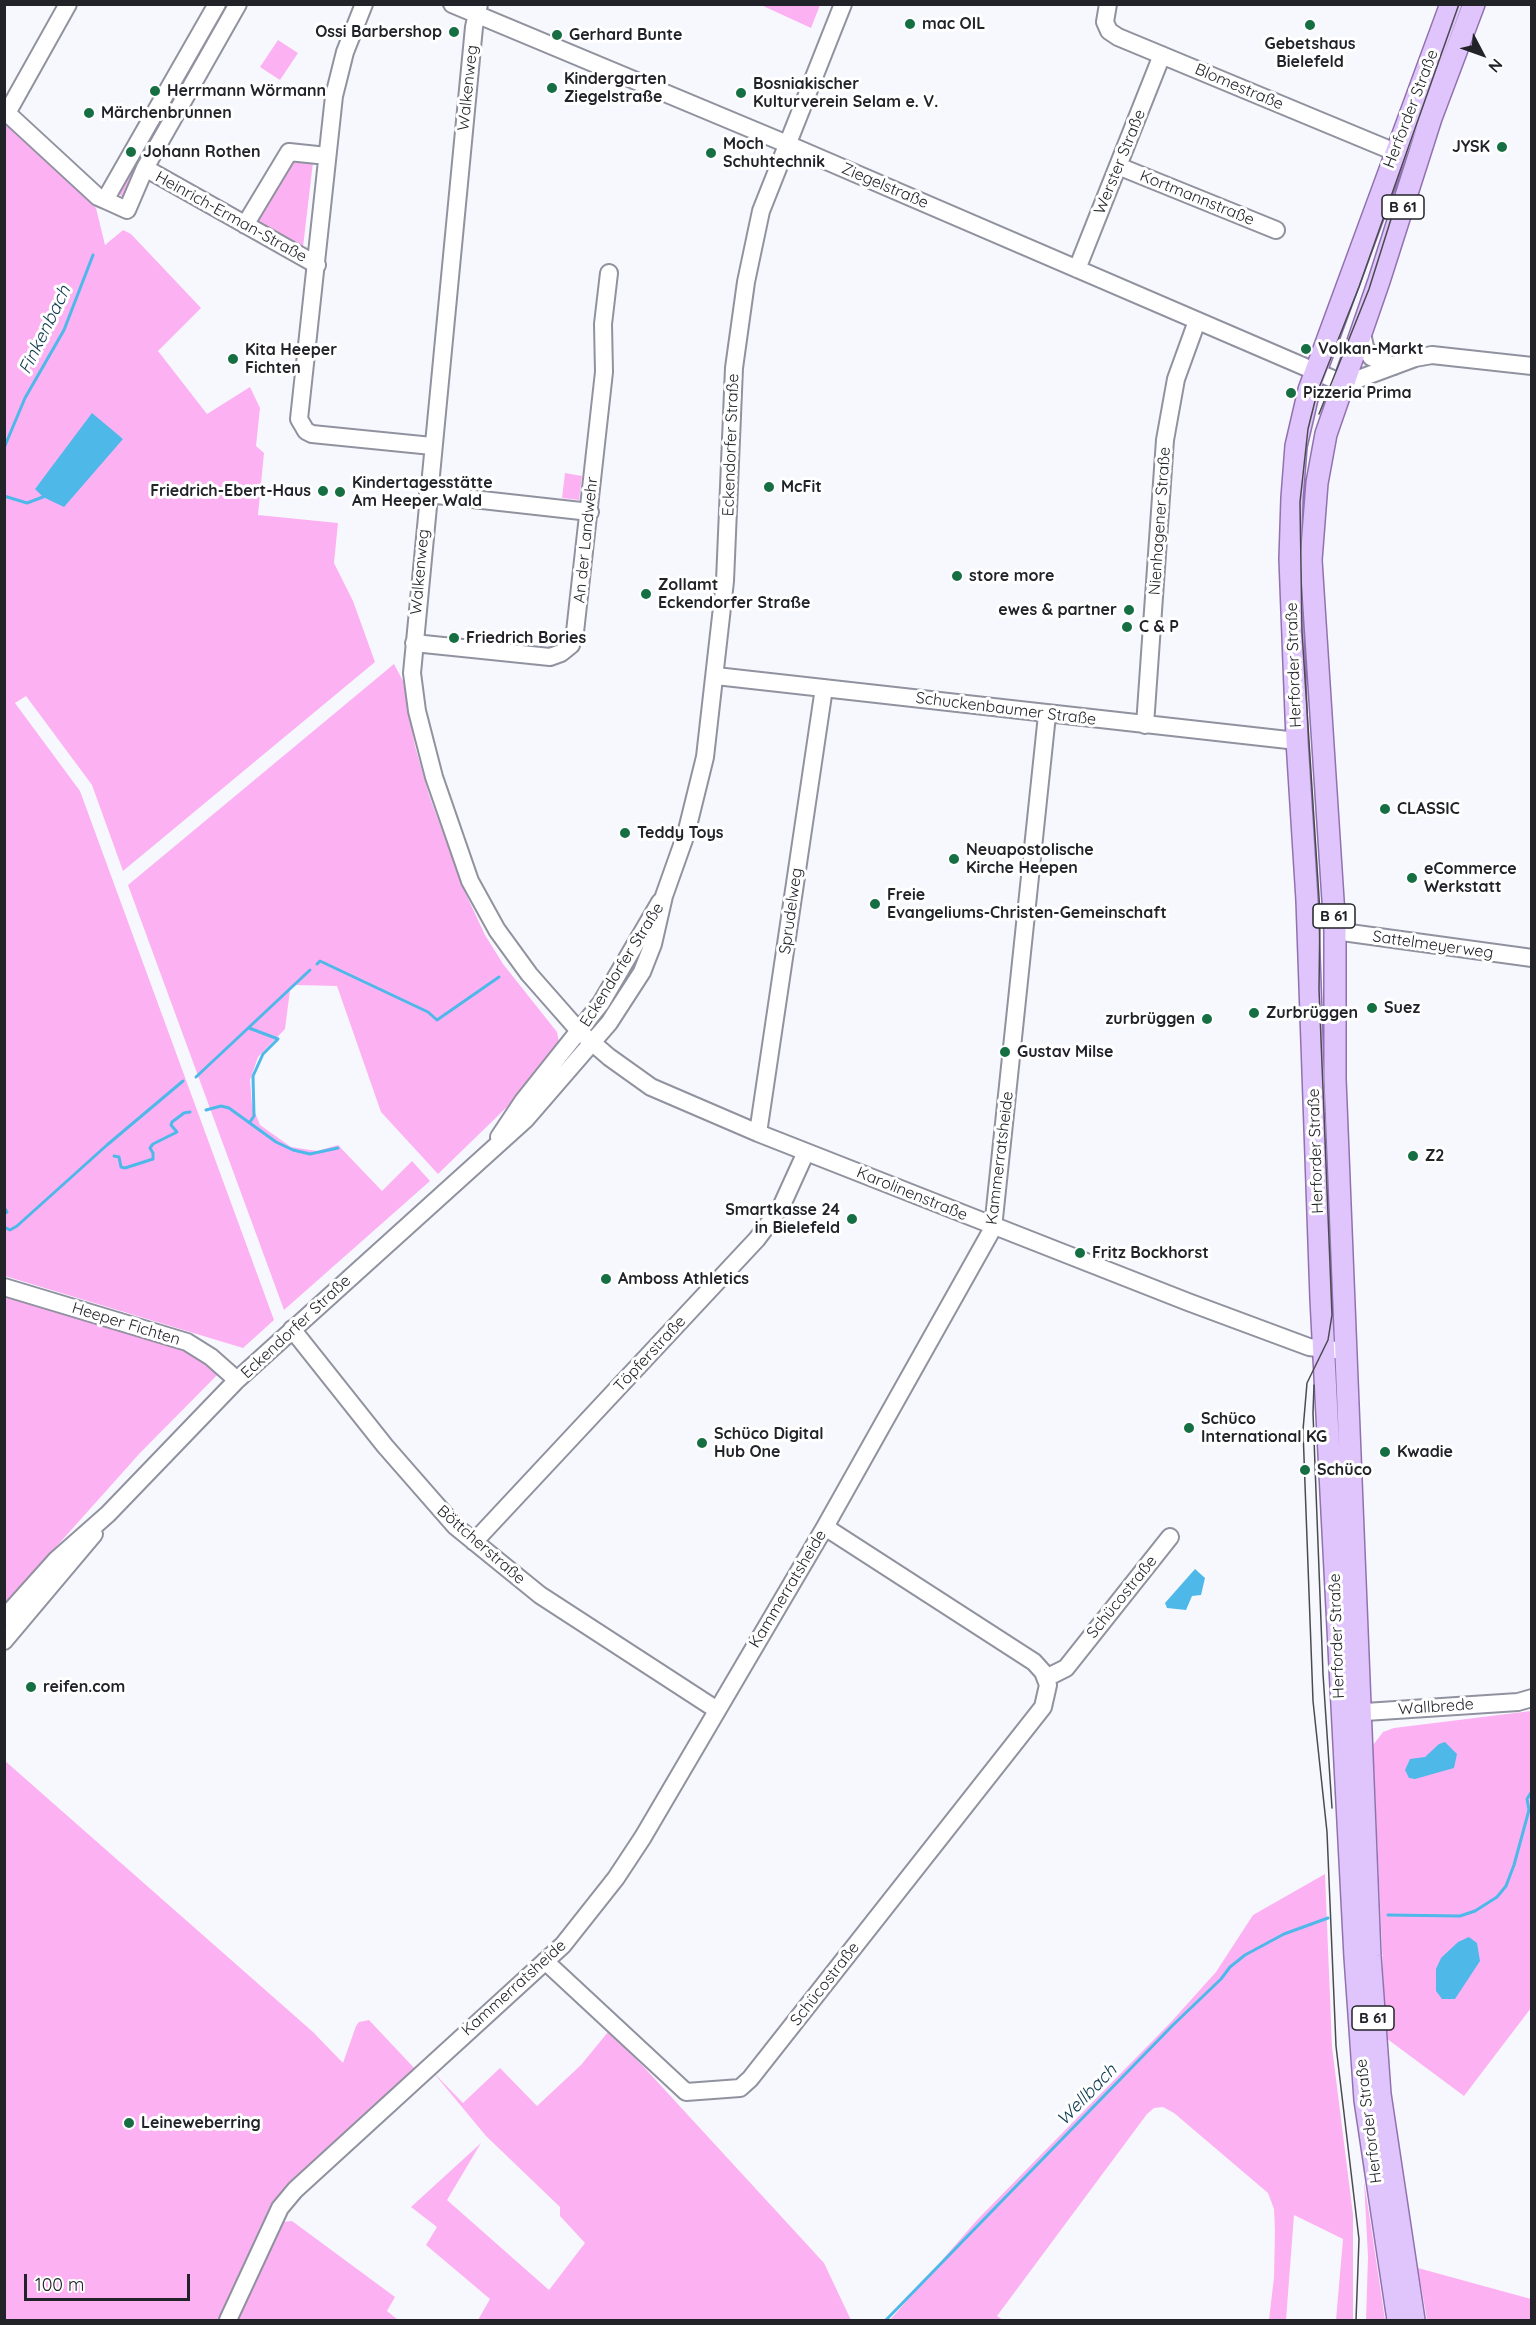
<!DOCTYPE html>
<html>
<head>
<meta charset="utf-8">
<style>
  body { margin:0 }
  #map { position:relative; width:1536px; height:2325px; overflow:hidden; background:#f7f8fd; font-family:Quicksand,sans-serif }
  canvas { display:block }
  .frame { position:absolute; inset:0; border:6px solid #222328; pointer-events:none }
  .north { position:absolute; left:1452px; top:24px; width:60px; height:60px; -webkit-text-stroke:4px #fff; paint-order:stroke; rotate:131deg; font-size:16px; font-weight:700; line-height:24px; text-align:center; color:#222328 }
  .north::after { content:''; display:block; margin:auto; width:21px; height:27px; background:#222328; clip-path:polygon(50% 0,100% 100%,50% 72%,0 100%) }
  .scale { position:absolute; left:24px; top:2274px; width:166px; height:27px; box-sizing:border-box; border:3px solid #222328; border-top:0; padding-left:8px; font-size:18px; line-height:21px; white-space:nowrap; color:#222328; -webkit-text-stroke:4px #fff; paint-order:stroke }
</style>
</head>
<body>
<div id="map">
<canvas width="1536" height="2325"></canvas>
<div class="frame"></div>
<div class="north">N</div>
<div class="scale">100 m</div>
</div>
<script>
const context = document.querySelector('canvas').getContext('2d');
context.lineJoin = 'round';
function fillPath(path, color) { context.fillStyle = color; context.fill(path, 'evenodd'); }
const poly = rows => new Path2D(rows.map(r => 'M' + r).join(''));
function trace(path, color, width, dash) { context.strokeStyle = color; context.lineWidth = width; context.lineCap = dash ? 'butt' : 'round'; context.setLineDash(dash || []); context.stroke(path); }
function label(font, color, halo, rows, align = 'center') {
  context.font = font + ' Quicksand,sans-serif'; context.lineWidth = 6; context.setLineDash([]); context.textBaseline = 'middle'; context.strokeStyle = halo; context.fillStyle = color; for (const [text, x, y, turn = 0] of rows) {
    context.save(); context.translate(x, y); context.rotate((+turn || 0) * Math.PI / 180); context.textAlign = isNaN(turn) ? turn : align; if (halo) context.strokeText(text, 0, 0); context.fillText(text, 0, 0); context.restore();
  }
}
fillPath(poly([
  [221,5,234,5,126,200,116,191],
  [761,5,761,4,820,5,811,28],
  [278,40,298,53,280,80,260,67],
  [4,117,96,208,105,245,123,230,131,234,201,308,158,351,207,414,250,387,260,408,256,446,264,453,258,515,338,523,334,563,353,601,375,662,123,871,92,785,26,696,15,703,80,791,274,1320,243,1348,5,1276],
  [108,428,123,439,35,489,79,434],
  [294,161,313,162,303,247,260,223,257,214,287,164],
  [565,473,582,476,579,500,562,498],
  [394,664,403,681,415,746,429,795,464,890,485,935,503,964,557,1032,559,1042,509,1105,438,1174,381,1112,337,986,296,985,290,990,285,1029,258,1057,250,1080,252,1105,260,1125,291,1147,317,1151,338,1145,382,1191,412,1161,430,1181,284,1310,128,885],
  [5,1295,230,1362,140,1453,5,1604],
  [1531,1711,1531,2008,1464,2096,1386,2038,1373,1745,1383,1732,1394,1728],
  [4,1760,313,2032,343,2063,356,2026,359,2022,369,2020,416,2070,301,2176,221,2320,5,2320],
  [1325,1874,1332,2047,1353,2215,1353,2320,1336,2320,1343,2239,1294,2215,1286,2320,1269,2320,1274,2277,1275,2230,1274,2209,1268,2193,1174,2113,1163,2107,1154,2108,1147,2114,997,2316,1003,2320,890,2320,977,2220,1171,2022,1216,1972,1253,1915],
  [608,2032,641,2064,824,2263,851,2320,478,2320,490,2299,426,2245,437,2227,411,2207,481,2143,447,2200,549,2290,585,2243,560,2216,560,2207,486,2136,432,2071,463,2103,500,2068,537,2106,581,2065],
  [1364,2181,1371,2226,1385,2320,1366,2320,1368,2257],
  [292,2221,395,2297,387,2311,398,2320,235,2320,282,2222],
  [1418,2268,1531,2299,1531,2320,1427,2320]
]), '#fcb2f2');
fillPath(poly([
  [92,413,123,439,64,507,43,497,35,489],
  [1195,1569,1205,1578,1201,1595,1192,1596,1186,1610,1167,1608,1165,1603],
  [1445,1742,1457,1754,1454,1768,1415,1779,1409,1778,1405,1770,1410,1759,1425,1757,1439,1744],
  [1469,1937,1477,1943,1480,1961,1455,1999,1442,1999,1436,1991,1436,1969,1441,1958,1458,1942]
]), '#4eb8e9');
trace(poly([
  [4,448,25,398,64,330,93,255],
  [4,496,27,503,43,497],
  [317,964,320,961,428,1012,437,1020,499,977],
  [249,1028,278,1039,263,1054,253,1076,254,1116,250,1122],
  [196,1077,310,970],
  [206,1110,221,1106,229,1108,276,1142,293,1150,310,1154,338,1148],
  [114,1156,119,1157,121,1167,125,1168,153,1159,153,1153,150,1148,153,1144,177,1132,171,1125,172,1122,184,1113,190,1112],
  [4,1207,7,1212,4,1214],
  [4,1227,10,1230,17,1226,107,1145,183,1081],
  [1388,1915,1460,1916,1475,1911,1497,1897,1506,1886,1514,1865,1529,1810,1527,1799,1532,1791],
  [886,2320,1173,2025,1221,1979,1230,1967,1245,1955,1284,1934,1328,1918]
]), '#4eb8e9', 3);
const minor = poly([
  [68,4,7,113,98,197,105,200],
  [217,4,105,200,127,210,145,168,238,4],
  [364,4,345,52,334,96,299,419,306,431,312,434,432,446],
  [452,4,787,144,1333,379,1353,381,1415,358,1432,355,1532,366],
  [479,4,474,27,412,673,417,711,434,777,470,881,497,930,529,974,580,1032,609,1057,651,1087,758,1133,1188,1302,1309,1347,1335,1350],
  [1108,4,1105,22,1109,31,1118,37,1395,152],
  [1118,166,1276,230],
  [145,168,317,265],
  [245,225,289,152,327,156],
  [1077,269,1162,55],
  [1362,333,1365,347,1371,357,1394,366],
  [428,494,590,512],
  [414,643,550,657,561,653,571,645,575,632,604,372,603,324,609,273],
  [716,676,1297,741],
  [1145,725,1165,440,1176,379,1197,321],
  [1335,931,1532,958],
  [758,1133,824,688],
  [499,1137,523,1101,601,1003,660,902],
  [4,1287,187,1342,211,1357,237,1380],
  [292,1329,385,1446,455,1526,540,1595,717,1710],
  [474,1542,757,1239,781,1207,806,1152],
  [4,1618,56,1560,108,1514,237,1380,526,1119,609,1023,642,972,653,944,664,896,686,834,705,757,725,581,734,368,746,282,761,211,843,4],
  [4,1641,94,1534],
  [1046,1678,1066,1668,1170,1537],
  [1350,1713,1518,1702,1532,1698],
  [545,1961,686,2092,740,2088,750,2079,1043,1707,1048,1685,1043,1672,1034,1662,825,1527],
  [228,2320,280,2208,295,2190,563,1945,616,1878,643,1837,825,1527,993,1228,1047,715]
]);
const major = poly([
  [1398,2320,1365,2100,1355,1957,1321,1299,1307,900,1297,741,1290,559,1292,498,1296,446,1309,390,1451,4],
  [1414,2320,1380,2094,1370,1956,1335,1079,1335,931,1311,560,1317,483,1326,434,1379,281,1431,118,1474,4]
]);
trace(minor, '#90929f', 20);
trace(major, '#9072b0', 24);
trace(minor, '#fff', 16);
trace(major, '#e0c4fc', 21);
trace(poly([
  [1319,414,1369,289,1397,200],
  [1314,1385,1313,1413,1323,1674,1332,1808],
  [1356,2320,1359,2239,1336,2046,1327,1832,1313,1701,1303,1430,1307,1383,1328,1340,1332,1315,1319,989,1320,913,1302,632,1300,502,1308,429,1317,393,1359,287,1459,4]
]), '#4a4b50', 1.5);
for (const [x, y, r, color] of [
  [910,24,6,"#166f42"],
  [1310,25,6,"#166f42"],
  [454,32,6,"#166f42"],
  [557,35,6,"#166f42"],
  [552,88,6,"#166f42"],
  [155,91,6,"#166f42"],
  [741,93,6,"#166f42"],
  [89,113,6,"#166f42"],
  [1502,147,6,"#166f42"],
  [131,152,6,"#166f42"],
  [711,153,6,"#166f42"],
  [1306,349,6,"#166f42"],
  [233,359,6,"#166f42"],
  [1291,393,6,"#166f42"],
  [769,487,6,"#166f42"],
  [323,491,6,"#166f42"],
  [340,492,6,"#166f42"],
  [957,576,6,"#166f42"],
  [646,594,6,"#166f42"],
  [1129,610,6,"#166f42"],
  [1127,627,6,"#166f42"],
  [454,638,6,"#166f42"],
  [1385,809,6,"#166f42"],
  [625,833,6,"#166f42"],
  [954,859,6,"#166f42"],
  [1412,878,6,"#166f42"],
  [875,904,6,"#166f42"],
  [1372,1008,6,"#166f42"],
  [1254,1013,6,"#166f42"],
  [1207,1019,6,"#166f42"],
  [1005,1052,6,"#166f42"],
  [1413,1156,6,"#166f42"],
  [852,1219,6,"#166f42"],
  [1080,1253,6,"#166f42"],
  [606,1279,6,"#166f42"],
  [1189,1428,6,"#166f42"],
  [702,1443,6,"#166f42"],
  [1385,1452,6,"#166f42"],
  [1305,1470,6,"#166f42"],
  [31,1687,6,"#166f42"],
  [129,2123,6,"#166f42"]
]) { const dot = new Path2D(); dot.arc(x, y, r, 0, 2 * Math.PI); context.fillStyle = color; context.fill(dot); trace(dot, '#fff', 2); }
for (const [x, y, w] of [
  [1403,207,42],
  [1334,916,42],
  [1373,2018,42]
]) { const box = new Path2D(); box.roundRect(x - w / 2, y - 12, w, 24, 4.5); context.fillStyle = '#fff'; context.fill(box); trace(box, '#222328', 1.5); }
label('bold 15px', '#222328', null, [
  ["B 61",1403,207],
  ["B 61",1334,916],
  ["B 61",1373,2018]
]);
label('bold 16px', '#222328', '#fff', [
  ["mac OIL",922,24],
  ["Ossi Barbershop",442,32,"right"],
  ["Gerhard Bunte",569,35],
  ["Gebetshaus",1310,44,"center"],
  ["Bielefeld",1310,62,"center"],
  ["Kindergarten",564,79],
  ["Ziegelstraße",564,97],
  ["Bosniakischer",753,84],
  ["Kulturverein Selam e. V.",753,102],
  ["Herrmann Wörmann",167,91],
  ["Märchenbrunnen",101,113],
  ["Moch",723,144],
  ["Schuhtechnik",723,162],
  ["JYSK",1490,147,"right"],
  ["Johann Rothen",143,152],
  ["Volkan-Markt",1318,349],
  ["Kita Heeper",245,350],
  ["Fichten",245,368],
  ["Pizzeria Prima",1303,393],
  ["Kindertagesstätte",352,483],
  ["Am Heeper Wald",352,501],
  ["McFit",781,487],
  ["Friedrich-Ebert-Haus",311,491,"right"],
  ["store more",969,576],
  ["Zollamt",658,585],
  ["Eckendorfer Straße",658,603],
  ["ewes & partner",1117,610,"right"],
  ["C & P",1139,627],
  ["Friedrich Bories",466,638],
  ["CLASSIC",1397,809],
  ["Teddy Toys",637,833],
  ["Neuapostolische",966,850],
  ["Kirche Heepen",966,868],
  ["eCommerce",1424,869],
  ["Werkstatt",1424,887],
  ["Freie",887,895],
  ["Evangeliums-Christen-Gemeinschaft",887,913],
  ["Suez",1384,1008],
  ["Zurbrüggen",1266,1013],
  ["zurbrüggen",1195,1019,"right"],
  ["Gustav Milse",1017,1052],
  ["Z2",1425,1156],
  ["Smartkasse 24",840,1210,"right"],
  ["in Bielefeld",840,1228,"right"],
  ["Fritz Bockhorst",1092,1253],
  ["Amboss Athletics",618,1279],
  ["Schüco",1201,1419],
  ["International KG",1201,1437],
  ["Schüco Digital",714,1434],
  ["Hub One",714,1452],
  ["Kwadie",1397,1452],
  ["Schüco",1317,1470],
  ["reifen.com",43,1687],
  ["Leineweberring",141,2123]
], 'left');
label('16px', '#222328', '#fff', [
  ["Blomestraße",1239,87,23],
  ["Walkenweg",468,88,-84],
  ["Herforder Straße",1411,109,-69],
  ["Werster Straße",1120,162,-68],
  ["Ziegelstraße",885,186,23],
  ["Kortmannstraße",1197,198,22],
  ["Heinrich-Erman-Straße",231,217,29],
  ["Eckendorfer Straße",731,445,-88],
  ["Nienhagener Straße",1160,521,-86],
  ["An der Landwehr",586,540,-84],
  ["Walkenweg",420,572,-85],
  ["Herforder Straße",1294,665,-92],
  ["Schuckenbaumer Straße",1006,709,7],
  ["Sprudelweg",791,911,-82],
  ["Sattelmeyerweg",1433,945,8],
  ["Eckendorfer Straße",622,965,-58],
  ["Herforder Straße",1316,1151,-92],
  ["Kammerratsheide",1000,1158,-83],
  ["Karolinenstraße",912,1194,22],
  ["Heeper Fichten",126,1324,17],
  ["Eckendorfer Straße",296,1327,-43],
  ["Töpferstraße",650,1354,-47],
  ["Böttcherstraße",481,1545,41],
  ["Kammerratsheide",788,1589,-59],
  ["Schücostraße",1122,1597,-51],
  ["Herforder Straße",1337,1636,-92],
  ["Wallbrede",1436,1707,-4],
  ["Schücostraße",825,1984,-52],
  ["Kammerratsheide",514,1988,-42],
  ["Herforder Straße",1369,2121,-97]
]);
label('italic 18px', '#09394d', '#fff', [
  ["Finkenbach",45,330,-64],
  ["Wellbach",1087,2095,-46]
]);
</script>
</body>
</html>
